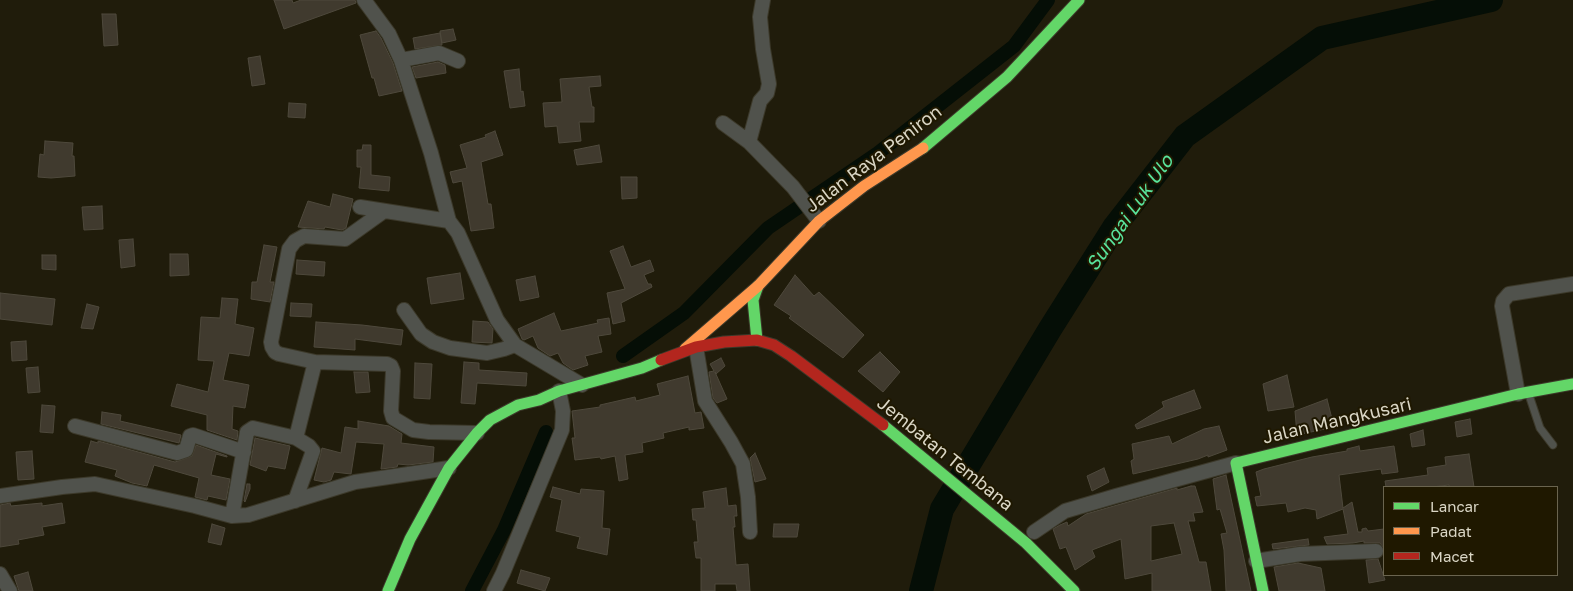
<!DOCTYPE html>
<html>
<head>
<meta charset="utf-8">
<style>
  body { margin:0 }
  #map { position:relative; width:1573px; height:591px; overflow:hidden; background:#201c0b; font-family:"Golos Text",sans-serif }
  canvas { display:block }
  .legend { position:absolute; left:1383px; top:486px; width:175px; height:90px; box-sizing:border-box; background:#1f1800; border:1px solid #6a644f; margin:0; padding:6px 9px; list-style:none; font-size:15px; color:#dad6c5 }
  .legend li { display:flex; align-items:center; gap:10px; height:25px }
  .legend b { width:25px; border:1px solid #6a644f }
</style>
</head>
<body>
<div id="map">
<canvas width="1573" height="591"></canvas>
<ul class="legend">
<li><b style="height:6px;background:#63d668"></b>Lancar</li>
<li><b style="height:6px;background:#ff974d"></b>Padat</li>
<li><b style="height:6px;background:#b3261e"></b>Macet</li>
</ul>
</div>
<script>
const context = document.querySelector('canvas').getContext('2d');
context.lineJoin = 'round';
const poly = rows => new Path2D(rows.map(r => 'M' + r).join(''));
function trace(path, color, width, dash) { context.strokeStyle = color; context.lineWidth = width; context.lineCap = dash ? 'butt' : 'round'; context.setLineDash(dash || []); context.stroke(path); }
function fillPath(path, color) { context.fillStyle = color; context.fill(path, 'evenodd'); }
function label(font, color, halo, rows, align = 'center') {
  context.font = font + ' "Golos Text",sans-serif'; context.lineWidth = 4; context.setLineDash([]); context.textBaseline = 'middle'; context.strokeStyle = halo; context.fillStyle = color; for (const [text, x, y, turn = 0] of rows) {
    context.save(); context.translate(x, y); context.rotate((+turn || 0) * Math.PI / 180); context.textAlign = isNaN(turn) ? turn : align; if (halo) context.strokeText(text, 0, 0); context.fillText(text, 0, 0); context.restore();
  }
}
trace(poly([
  [623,356,684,313,768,228,878,153,1014,46,1048,0],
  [472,591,504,530,546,432]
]), '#050e06', 14);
trace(poly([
  [921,591,942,509,1050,329,1115,226,1185,136,1322,38,1491,0]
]), '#050e06', 24);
const building = poly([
  [274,0,292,0,293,3,301,0,355,0,356,3,284,29,274,0],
  [102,14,116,14,118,45,104,46,102,14],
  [453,29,456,40,442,43,440,31,453,29],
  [376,31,381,38,393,63,402,91,379,96,374,78,372,78,360,35,376,31],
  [440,33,442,45,415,49,413,38,440,33],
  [260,56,265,84,252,86,248,58,260,56],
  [438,62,445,65,446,73,416,78,412,67,438,62],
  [519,69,521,92,523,91,525,106,510,108,504,71,519,69],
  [600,76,601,86,589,87,592,107,594,107,594,122,579,122,581,141,559,143,557,126,545,127,543,103,562,102,560,79,600,76],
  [289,103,306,104,305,118,288,117,289,103],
  [495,131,503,155,481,162,488,204,491,204,494,228,471,231,462,181,453,183,450,172,467,168,460,145,486,137,485,135,495,131],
  [45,141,73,143,72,156,74,156,75,176,51,178,38,177,40,154,44,155,45,141],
  [363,145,371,145,371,175,390,177,389,191,359,188,361,167,357,167,357,150,362,150,363,145],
  [599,145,602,162,577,165,574,150,599,145],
  [621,177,637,177,637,198,622,199,621,177],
  [333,194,353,199,346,228,342,230,325,227,324,229,298,227,308,201,330,207,333,194],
  [102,206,103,229,84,230,82,207,102,206],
  [133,239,135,266,121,268,119,240,133,239],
  [264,245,277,247,270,282,274,282,270,302,251,299,252,282,257,282,264,245],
  [623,246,631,267,650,260,654,271,644,275,648,284,651,284,652,287,621,303,625,321,613,324,607,293,625,289,610,251,623,246],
  [170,254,188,254,189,275,170,276,170,254],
  [42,255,56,255,56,270,42,269,42,255],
  [297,260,325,262,324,276,296,274,297,260],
  [460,273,464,299,431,304,427,278,460,273],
  [795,275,814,296,819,292,864,335,843,358,789,318,791,316,774,305,795,275],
  [535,276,539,297,520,301,516,280,535,276],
  [0,293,55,299,52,325,0,319,0,293],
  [222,298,238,299,235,324,254,328,249,356,229,353,223,380,249,385,245,408,233,406,232,429,238,431,237,440,207,430,207,415,171,406,177,384,208,392,214,361,198,360,201,317,220,318,222,298],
  [291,303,312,304,311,317,290,316,291,303],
  [87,304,99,307,93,329,81,328,87,304],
  [554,313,561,331,598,323,597,320,609,318,611,334,598,336,602,352,585,356,588,365,573,370,563,363,558,353,550,356,538,348,533,336,524,340,522,339,518,329,554,313],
  [473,321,488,322,493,329,492,343,472,342,473,321],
  [316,322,362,325,403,330,401,345,355,339,355,350,314,347,316,322],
  [26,341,27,360,12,361,11,342,26,341],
  [880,352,900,372,883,392,858,371,880,352],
  [721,358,725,366,716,374,715,372,727,399,717,403,713,398,709,372,714,371,710,364,721,358],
  [464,362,479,363,479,370,527,373,526,386,477,383,475,404,461,403,464,362],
  [415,363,432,364,430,399,414,398,415,363],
  [38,367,40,392,28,393,26,368,38,367],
  [354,372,368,372,370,392,356,393,354,372],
  [1287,375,1294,407,1268,411,1263,384,1287,375],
  [688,376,695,413,701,412,704,428,689,430,689,427,663,433,664,438,642,443,643,452,625,455,628,479,619,481,615,456,601,459,600,457,575,460,572,438,575,438,572,411,600,407,600,405,635,397,636,401,660,395,657,384,688,376],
  [1194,390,1201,408,1137,429,1135,425,1164,407,1162,402,1194,390],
  [1327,399,1334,427,1297,435,1295,411,1327,399],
  [42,405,55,406,53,433,40,432,42,405],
  [102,412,121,415,120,421,181,435,179,443,101,424,102,412],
  [1470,419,1472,434,1457,437,1455,422,1470,419],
  [358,421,389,426,402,434,401,443,434,447,433,462,408,465,398,464,397,467,381,469,384,444,356,442,351,474,334,472,331,480,324,482,314,480,322,448,341,453,345,427,358,429,358,421],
  [1219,426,1227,450,1208,457,1208,455,1198,459,1133,474,1131,461,1134,459,1132,444,1169,436,1172,444,1204,429,1219,426],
  [1423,430,1425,445,1412,447,1410,434,1423,430],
  [255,438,290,446,285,469,268,466,266,471,250,465,255,438],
  [91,441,98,443,98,441,175,462,192,456,196,445,227,456,227,457,216,454,211,475,230,479,226,500,208,496,207,500,195,497,199,478,154,465,147,486,132,483,115,476,117,470,85,462,91,441],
  [1359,446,1360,451,1394,446,1398,472,1382,474,1381,469,1339,475,1343,508,1352,502,1358,532,1362,532,1362,529,1366,528,1368,531,1384,529,1384,549,1380,543,1364,543,1364,541,1353,543,1327,544,1324,537,1348,534,1343,509,1317,519,1316,510,1305,508,1288,512,1286,503,1257,506,1255,497,1261,496,1256,472,1264,469,1312,457,1347,451,1347,449,1359,446],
  [32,451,34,479,18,480,16,452,32,451],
  [755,453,766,479,755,482,750,458,755,453],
  [1469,454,1474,487,1449,487,1449,485,1432,487,1386,487,1385,481,1428,475,1427,468,1446,465,1445,457,1469,454],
  [1104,468,1109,482,1092,491,1087,476,1104,468],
  [1226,475,1251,591,1226,591,1224,550,1221,534,1227,533,1220,509,1217,510,1213,479,1226,475],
  [247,484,250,484,250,489,245,502,244,501,247,484],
  [1191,486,1195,486,1203,512,1193,513,1195,521,1188,521,1199,562,1206,562,1211,591,1152,591,1152,573,1125,579,1121,539,1092,550,1095,557,1075,570,1066,547,1060,549,1053,529,1060,525,1067,522,1068,526,1086,514,1177,488,1177,490,1191,486],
  [1174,523,1182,554,1151,561,1151,526,1174,523],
  [553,487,580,494,581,489,604,491,602,528,610,529,607,555,577,548,580,537,556,531,562,500,550,497,553,487],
  [726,488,728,506,736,505,737,516,734,516,735,527,733,527,736,565,748,564,750,591,737,591,736,584,715,584,715,591,701,591,701,558,696,558,694,542,698,542,696,520,693,520,692,509,705,508,703,492,726,488],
  [10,503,11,506,42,503,42,506,62,503,65,523,42,527,44,535,18,540,19,544,0,547,0,505,10,503],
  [212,524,225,528,221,545,208,542,212,524],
  [774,524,799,524,797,537,773,537,774,524],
  [1308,539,1309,545,1273,549,1272,544,1308,539],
  [1378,559,1385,580,1369,583,1366,560,1378,559],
  [1298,563,1321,568,1325,591,1279,591,1274,567,1298,563],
  [521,570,550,578,545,591,517,583,521,570],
  [28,572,33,591,19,591,14,576,28,572]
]);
fillPath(building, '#403a2e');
trace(building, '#4e493c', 1);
const lane = poly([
  [1529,395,1540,428,1553,445]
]);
const street = poly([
  [364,0,389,34,401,60,431,153,449,221,458,233,497,320,515,345,582,385],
  [401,60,439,53,458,61],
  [723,123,749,142,793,187,819,221],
  [749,142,760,101,767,93,769,84,763,49,760,17,763,0],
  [360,207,449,221],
  [384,211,345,239,304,236,295,241,289,249,271,342,272,347,275,352,279,354,315,362,387,364,391,366,393,371,391,411,393,418,413,430,429,432,477,433],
  [404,310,421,334,433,342,450,348,487,353,504,349,515,345],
  [696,347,705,401,731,442,743,464,748,497,750,532],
  [1518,394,1502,306,1503,301,1509,294,1573,284],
  [75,426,177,453,186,450,190,436,193,435,244,452],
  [0,496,62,487,95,484,195,506,232,516,248,515,355,482,449,468],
  [295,501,313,451,309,446,296,438],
  [232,516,247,432,253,428,296,438,315,362],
  [1034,532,1065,511,1116,496,1236,463],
  [1256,561,1300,554,1376,551],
  [0,574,10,591],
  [494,591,503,573,562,430,563,411,559,391]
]);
const fast = poly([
  [923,148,1007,77,1079,0],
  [757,340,753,300,758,286],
  [883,425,1026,543,1074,591],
  [388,591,410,539,449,468,477,433,490,420,518,405,539,400,559,391,642,368,661,360],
  [1263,591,1236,463,1518,394,1573,384]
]);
const slow = poly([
  [685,349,758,286,819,221,864,186,923,148]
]);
const jam = poly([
  [661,360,696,347,724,342,757,340,774,345,791,356,883,425]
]);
trace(lane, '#3c392a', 9);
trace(street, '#3c392a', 16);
trace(fast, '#3c392a', 13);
trace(slow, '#3c392a', 13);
trace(jam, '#3c392a', 13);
trace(lane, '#50524c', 7);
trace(street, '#50524c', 14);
trace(fast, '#63d668', 11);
trace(slow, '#ff974d', 11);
trace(jam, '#b3261e', 11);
label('18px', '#dad6c5', '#1f1800', [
  ["Jalan Raya Peniron",874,159,-37],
  ["Jalan Mangkusari",1337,421,-13],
  ["Jembatan Tembana",945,454,39]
]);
label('italic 19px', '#59e49d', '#1f1800', [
  ["Sungai Luk Ulo",1130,213,-55]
]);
</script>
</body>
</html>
